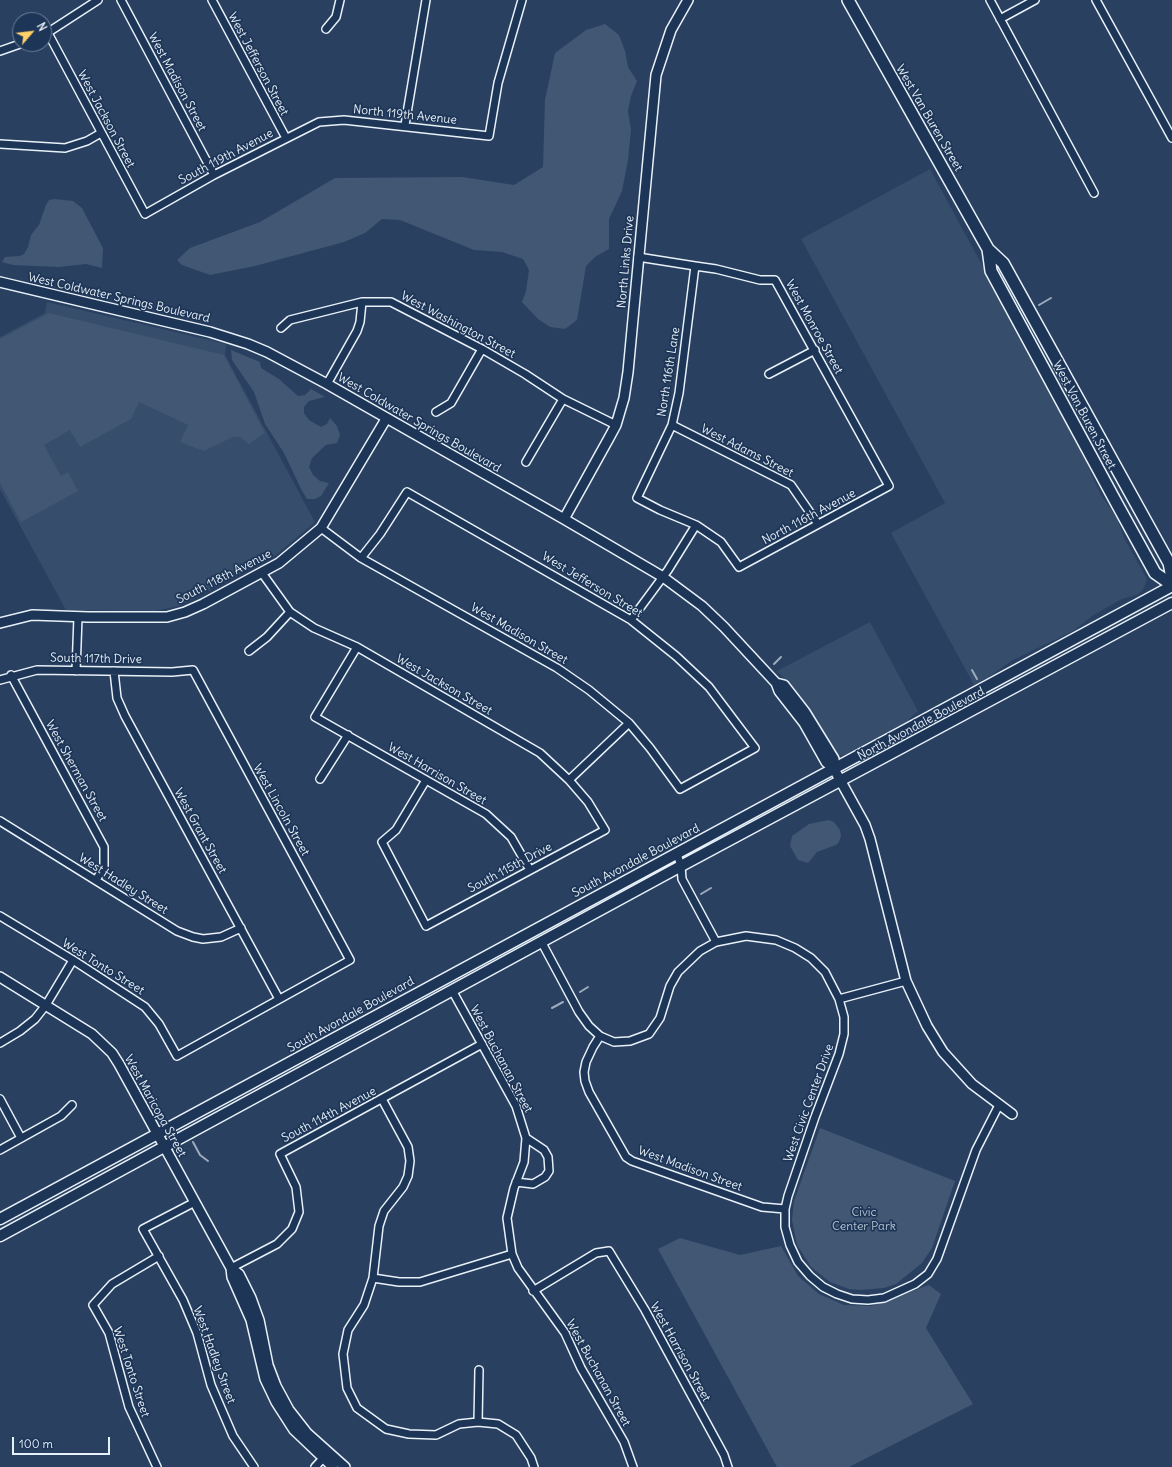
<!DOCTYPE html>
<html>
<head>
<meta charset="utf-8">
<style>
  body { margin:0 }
  #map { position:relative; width:1172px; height:1467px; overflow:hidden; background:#294061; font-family:Delius,sans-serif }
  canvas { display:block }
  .north { position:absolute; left:12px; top:12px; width:40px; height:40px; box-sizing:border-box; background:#1d3557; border:1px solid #6e8097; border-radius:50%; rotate:62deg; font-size:11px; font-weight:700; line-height:16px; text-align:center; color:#e8f1f8 }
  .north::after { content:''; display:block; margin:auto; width:14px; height:18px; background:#ffd166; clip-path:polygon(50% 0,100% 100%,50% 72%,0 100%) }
  .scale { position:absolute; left:12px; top:1437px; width:98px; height:18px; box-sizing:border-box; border:2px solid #e8f1f8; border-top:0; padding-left:5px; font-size:12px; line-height:14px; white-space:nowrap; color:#e8f1f8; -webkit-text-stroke:3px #1d3557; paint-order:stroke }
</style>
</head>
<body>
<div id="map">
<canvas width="1172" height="1467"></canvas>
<div class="north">N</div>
<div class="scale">100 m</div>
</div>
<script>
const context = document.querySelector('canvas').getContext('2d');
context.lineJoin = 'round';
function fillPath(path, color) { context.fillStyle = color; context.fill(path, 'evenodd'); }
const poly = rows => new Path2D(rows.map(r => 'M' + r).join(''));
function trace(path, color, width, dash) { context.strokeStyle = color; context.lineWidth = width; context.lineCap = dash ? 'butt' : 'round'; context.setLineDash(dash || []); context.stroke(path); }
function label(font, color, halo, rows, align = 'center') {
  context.font = font + ' Delius,sans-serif'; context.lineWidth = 3.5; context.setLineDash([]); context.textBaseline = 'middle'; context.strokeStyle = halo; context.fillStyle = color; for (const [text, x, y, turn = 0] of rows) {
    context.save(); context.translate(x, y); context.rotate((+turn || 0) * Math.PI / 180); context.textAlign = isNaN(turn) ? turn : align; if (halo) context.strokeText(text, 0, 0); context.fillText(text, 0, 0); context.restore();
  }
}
fillPath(poly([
  [930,169,1079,444,1093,478,1101,495,1117,518,1124,538,1147,579,1143,590,1137,595,1122,599,1095,614,1073,631,1011,661,990,676,974,685,891,533,945,503,801,239],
  [47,302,226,344,225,355,315,522,276,555,179,606,155,611,66,610,0,489,0,337,45,313],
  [870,622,918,711,906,722,846,754,837,756,805,704,793,688,777,671]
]), '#364d6b');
fillPath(poly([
  [605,24,619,35,625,51,628,67,637,81,631,96,628,111,631,130,628,160,622,191,609,219,609,249,595,257,586,266,577,320,565,329,550,327,538,319,522,302,526,291,529,270,523,259,502,252,474,250,400,220,382,219,365,233,344,242,255,266,210,275,182,265,177,260,190,248,260,222,335,178,462,177,514,185,543,167,545,100,555,53,586,30],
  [54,199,73,201,82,208,103,248,102,268,86,264,59,267,13,265,2,262,5,257,20,256,24,254,28,247,31,235,39,225,46,205,49,200],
  [49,313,224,355,265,433,249,444,240,437,233,437,204,451,180,442,188,425,139,402,131,419,80,447,70,430,44,445,61,476,68,472,78,491,21,522,0,483,0,339],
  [231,350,260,362,261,368,279,379,298,396,305,395,311,389,325,397,309,401,304,407,304,413,309,420,321,427,327,424,330,418,337,426,340,435,337,443,326,445,312,458,309,467,313,475,320,481,329,483,321,496,315,499,307,499,302,491,284,453,265,424,254,392,232,360],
  [829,820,834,822,840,830,841,836,839,842,836,845,817,852,808,863,798,860,790,846,792,836,809,824],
  [820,1128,955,1181,932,1248,922,1263,896,1284,884,1288,860,1290,849,1289,830,1282,811,1267,797,1245,792,1220,794,1201],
  [680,1238,740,1255,781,1246,798,1276,819,1294,844,1305,871,1306,929,1285,941,1294,926,1328,973,1404,849,1467,777,1467,658,1249]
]), '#415774');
trace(poly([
  [1039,305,1051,298],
  [774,664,781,657],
  [972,670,977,679],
  [701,894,711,888],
  [580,992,588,987],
  [552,1008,563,1002],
  [193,1142,200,1155,208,1161]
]), '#9dabbd', 2);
const minor = poly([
  [121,0,214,175],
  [212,0,286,138],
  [990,0,1094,193],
  [1096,0,1172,138],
  [1000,19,1035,0],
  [326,29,336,17,340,0],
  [48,33,145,214,214,175,319,122,344,120,489,136,498,83,522,0],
  [44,35,98,0],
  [0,51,20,44],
  [405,125,426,0],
  [0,144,65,148,87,141,101,133],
  [638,257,695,266,716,269,760,280,775,280,889,486,739,567,721,542,696,525,660,510,637,498,672,425,679,393,695,266],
  [281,328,290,320,362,302,391,302,482,349,525,374,563,399,616,425],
  [769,374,815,350],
  [327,384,357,331,360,322,362,302],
  [436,412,451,403,482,349],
  [672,425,791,485,818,524],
  [526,462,563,399],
  [321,528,361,558,557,668,589,690,629,723,650,748,680,789,755,748,709,687,676,656,631,620,407,492,380,534,361,558],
  [262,573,290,612,314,628,357,647,540,753,569,780,588,802,605,830,426,926,382,842,396,830,426,780],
  [631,620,668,570,696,525],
  [357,647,315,717,486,814,511,837,530,870],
  [249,651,267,637,290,612],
  [76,671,78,617],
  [114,671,117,698,125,716,279,999],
  [11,675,104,847,104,867,96,880],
  [0,680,37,670,172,672,193,670,350,960,177,1056,159,1024,145,1007,73,960,0,916],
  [320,779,348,735],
  [569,780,629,723],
  [0,821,177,931,193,937,203,939,221,937,241,928],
  [677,854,681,866,682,879,716,942],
  [542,943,579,1012,589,1026,600,1036,614,1042,630,1041,649,1034,660,1018,670,986,678,972,700,951,716,942,746,936,776,940,795,948,811,958,825,972,839,999,844,1017,844,1034,839,1054,815,1117,788,1196,785,1209,785,1227,790,1245,798,1262,810,1276,823,1287,837,1294,852,1299,868,1300,884,1298,915,1284,928,1274,937,1259,976,1150,999,1105],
  [453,992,516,1106,526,1138,524,1162,514,1188,507,1218,512,1254,518,1268,565,1333,581,1368,624,1442,633,1467],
  [839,999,906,981],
  [600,1036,593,1047,586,1062,584,1072,585,1081,589,1092,626,1157,632,1161,762,1207,785,1209],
  [0,1043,20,1031,35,1019,46,1005,73,960],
  [0,1099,21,1138],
  [382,1099,408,1147,410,1161,408,1176,403,1187,384,1211,379,1226,373,1278,364,1305,348,1330,343,1354,347,1388,357,1408,386,1429,409,1434,436,1435,459,1424,478,1422,498,1424,516,1435,531,1458,534,1467],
  [0,1150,61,1116,72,1105],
  [516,1182,533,1184,545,1177,549,1171,548,1157,544,1150,526,1138],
  [195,1202,143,1229,183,1300,197,1333,211,1385,233,1436,254,1467],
  [231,1268,277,1244,292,1229,299,1212,296,1187,280,1154,482,1044],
  [373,1278,399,1282,420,1282,512,1254],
  [533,1291,596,1253,609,1251,645,1310,724,1455,728,1467],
  [478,1422,479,1370],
  [157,1467,129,1407,109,1333,93,1305,112,1284,159,1256],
  [315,1467,327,1454]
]);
const tertiary = poly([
  [0,282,210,332,248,344,267,352,327,384,564,519,663,577,702,606,724,627,776,683,779,691,804,723,826,762,834,769,865,825,870,839,906,981,927,1026,943,1052,972,1084,1012,1114],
  [564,519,609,438,616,425,624,398,628,372,656,75,671,30,688,0],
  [0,623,32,615,88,617,167,617,185,612,203,604,279,563,321,528,386,419],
  [776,683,784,685,805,712,834,759,834,769],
  [0,977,92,1034,112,1053,119,1064,231,1268,232,1277,251,1320,265,1379,276,1402,294,1430,333,1467],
  [231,1268,239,1274,251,1298,259,1320,268,1365,276,1386,289,1410,307,1433,345,1467]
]);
const secondary = poly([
  [0,1219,1172,586],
  [0,1236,681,866,1172,603]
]);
const primary = poly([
  [848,0,988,249,1003,263,1169,563,1172,578],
  [988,249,991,271,1117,504,1155,573,1172,585]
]);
trace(minor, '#e8f1f8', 10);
trace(tertiary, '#e8f1f8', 12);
trace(secondary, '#e8f1f8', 13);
trace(primary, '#e8f1f8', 14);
trace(minor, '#1d3557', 7);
trace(tertiary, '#1d3557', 9);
trace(secondary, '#1d3557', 10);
trace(primary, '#1d3557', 11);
label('12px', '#e8f1f8', '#1d3557', [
  ["West Jefferson Street",258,64,62],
  ["West Madison Street",177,82,62],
  ["North 119th Avenue",405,115,6],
  ["West Van Buren Street",929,118,60],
  ["West Jackson Street",106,119,62],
  ["South 119th Avenue",226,157,-28],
  ["North Links Drive",626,262,-85],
  ["West Coldwater Springs Boulevard",119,298,13],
  ["West Washington Street",458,325,28],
  ["West Monroe Street",814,327,61],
  ["North 116th Lane",669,372,-81],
  ["West Van Buren Street",1084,415,62],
  ["West Coldwater Springs Boulevard",419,423,30],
  ["West Adams Street",747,451,27],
  ["North 116th Avenue",809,517,-28],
  ["South 118th Avenue",224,577,-27],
  ["West Jefferson Street",592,585,31],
  ["West Madison Street",519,634,30],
  ["South 117th Drive",96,659,1],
  ["West Jackson Street",444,685,30],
  ["North Avondale Boulevard",921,724,-28],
  ["West Sherman Street",76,771,61],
  ["West Harrison Street",437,774,30],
  ["West Lincoln Street",281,810,61],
  ["West Grant Street",200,831,61],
  ["South Avondale Boulevard",636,861,-28],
  ["South 115th Drive",510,868,-28],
  ["West Hadley Street",123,884,32],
  ["West Tonto Street",103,967,32],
  ["South Avondale Boulevard",351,1015,-29],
  ["West Buchanan Street",501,1059,62],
  ["West Civic Center Drive",809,1103,-70],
  ["West Maricopa Street",155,1106,61],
  ["South 114th Avenue",329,1115,-28],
  ["West Madison Street",690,1169,20],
  ["West Harrison Street",680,1352,61],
  ["West Hadley Street",214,1355,70],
  ["West Tonto Street",131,1372,72],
  ["West Buchanan Street",598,1373,61]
]);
label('12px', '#b6c3d0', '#1d3557', [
  ["Civic",864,1213],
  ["Center Park",864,1227]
]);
</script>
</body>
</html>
